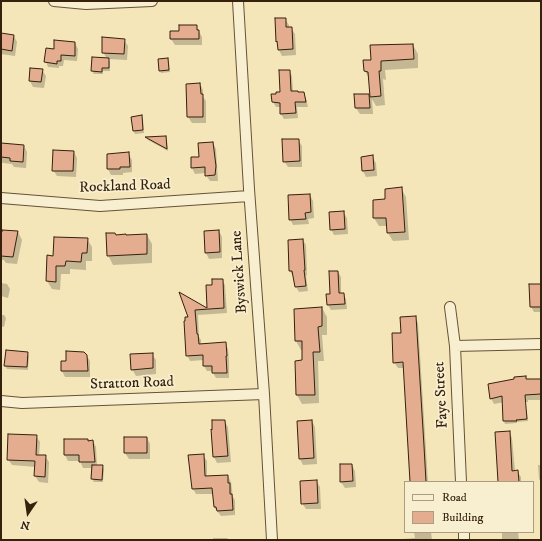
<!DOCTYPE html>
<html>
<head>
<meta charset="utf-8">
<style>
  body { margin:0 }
  #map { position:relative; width:542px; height:541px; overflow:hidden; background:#f4e6b8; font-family:"IM FELL DW Pica",serif }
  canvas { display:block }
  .frame { position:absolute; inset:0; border:2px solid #35210c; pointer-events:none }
  .legend { position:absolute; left:404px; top:481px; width:130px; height:52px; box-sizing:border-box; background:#f8efd1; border:1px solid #aa9d82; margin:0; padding:5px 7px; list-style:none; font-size:12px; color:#35210c }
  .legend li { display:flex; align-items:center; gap:8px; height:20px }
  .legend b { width:20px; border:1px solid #aa9d82 }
  .north { position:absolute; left:8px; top:493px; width:40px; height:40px; -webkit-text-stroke:3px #f8efd1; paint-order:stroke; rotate:193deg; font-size:11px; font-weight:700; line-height:16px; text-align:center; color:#35210c }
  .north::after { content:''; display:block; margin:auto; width:14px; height:18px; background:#35210c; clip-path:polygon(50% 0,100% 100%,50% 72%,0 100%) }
</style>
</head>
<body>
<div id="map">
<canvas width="542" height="541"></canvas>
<div class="frame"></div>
<ul class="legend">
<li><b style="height:5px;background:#f8efd1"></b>Road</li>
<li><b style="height:11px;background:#e4ad90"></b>Building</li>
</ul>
<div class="north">N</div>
</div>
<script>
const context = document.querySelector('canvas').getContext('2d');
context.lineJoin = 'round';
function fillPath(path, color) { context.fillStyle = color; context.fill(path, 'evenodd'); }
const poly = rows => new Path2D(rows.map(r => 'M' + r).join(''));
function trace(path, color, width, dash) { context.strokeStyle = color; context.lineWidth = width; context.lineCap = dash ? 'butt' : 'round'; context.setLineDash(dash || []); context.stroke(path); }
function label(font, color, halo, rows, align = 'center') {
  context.font = font + ' "IM FELL DW Pica",serif'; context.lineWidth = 3.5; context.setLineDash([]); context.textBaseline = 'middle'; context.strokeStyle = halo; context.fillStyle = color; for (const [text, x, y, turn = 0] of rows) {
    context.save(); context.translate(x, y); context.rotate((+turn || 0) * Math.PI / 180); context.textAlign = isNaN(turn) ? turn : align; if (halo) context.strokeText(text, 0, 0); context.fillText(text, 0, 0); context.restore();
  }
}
fillPath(poly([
  [285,19,289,25,289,28,291,28,295,34,296,55,282,56,279,50],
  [196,26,202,37,202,45,175,45,171,39,171,32,180,32],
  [1,34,14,36,17,42,15,56,1,54],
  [124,40,128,46,127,60,108,59,110,62,110,71,103,71,103,74,94,74,92,71,107,59,103,52],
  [75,43,78,49,77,61,64,60,63,66,59,66,59,68,48,67,46,62,55,50],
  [413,45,418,54,418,68,385,70,386,80,383,79,385,105,376,106,372,99,373,114,360,114,356,108,356,95,368,95,371,98,370,80,365,71,372,61],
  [168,59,169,62,170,72,161,73,160,70],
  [31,69,42,70,46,76,44,88,33,87,30,81],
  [289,71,292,76,293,92,298,93,303,93,306,98,308,107,297,107,298,118,284,119,281,114,281,107,276,107,273,102,281,92],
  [200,84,203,90,203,97,206,101,206,123,192,123,188,117,187,85],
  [141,116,143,119,144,133,135,134,134,131],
  [166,137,167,140,168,151,148,140,147,138],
  [298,140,302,146,302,167,288,167,284,161],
  [213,143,216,149,218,181,210,181,206,175,206,173,195,174,192,168],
  [1,144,24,146,27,152,26,168,14,167,12,164,3,163,1,161],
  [74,152,77,158,76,177,57,176,53,170],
  [128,153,132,160,132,172,123,173,123,175,111,175,108,169,107,160],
  [372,157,376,163,377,176,366,177,363,171],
  [401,188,406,197,409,240,393,241,388,233,388,226,379,226,374,218,386,200],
  [310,195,313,201,314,218,308,219,309,224,293,225,290,219],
  [343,212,347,218,348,234,334,235,331,229],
  [219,231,222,237,222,258,209,259,206,253],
  [18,232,22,240,17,264,6,263,4,260,1,260,1,233],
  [147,235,152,244,152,263,113,265,108,255,116,236],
  [87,239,92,247,92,261,86,261,86,270,70,269,70,274,61,274,60,290,52,289,47,281,54,257],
  [303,240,306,245,307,275,306,276,308,291,299,292,296,287,294,276,293,276,290,271],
  [338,272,341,277,341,294,343,294,346,299,347,309,331,310,328,305],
  [222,280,225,285,227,313,198,315,199,337,201,340,201,344,225,343,228,349,229,361,229,378,216,378,213,373,213,371,207,371,204,366,204,360,190,361,187,355,189,318,181,294,208,310,207,286,214,286],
  [1,283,7,284,10,289,8,298,1,296],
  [541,286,541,312,534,312,531,307],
  [322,308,327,317,327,335,322,335,324,361,318,361,319,403,302,404,297,395,296,362,303,361,303,350,301,350,296,341],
  [1,315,4,315,6,318,4,327,1,326],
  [415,317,418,323,428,482,411,482,405,368,398,368,394,362,402,334],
  [6,351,27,353,29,356,28,370,7,369,5,366],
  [152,354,156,360,156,374,136,376,132,369],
  [86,355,90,361,90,377,65,377,62,371,62,362,67,362],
  [525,377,527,380,541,380,541,400,528,400,528,402,506,403,505,402,494,404,491,398],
  [526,411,527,413,528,421,517,422,517,423,505,424,504,421],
  [224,421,228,427,231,462,217,463,214,457],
  [312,421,315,427,317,464,303,465,300,459],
  [509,432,512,438,515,471,517,471,521,477,521,482,499,482],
  [36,436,40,442,39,456,45,456,49,462,48,483,39,482,35,476,36,467,12,465,8,459],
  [147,438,150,444,150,459,129,459,125,453],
  [88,440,89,442,93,441,96,447,97,466,102,466,104,469,103,482,94,482,92,479,93,468,83,468,80,461,68,461,65,455],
  [203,455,207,461,207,477,228,476,231,482,233,497,235,500,235,515,221,516,214,507,213,494,196,494,193,489],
  [352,465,355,471,356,487,345,488,341,482],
  [538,465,541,465,541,482,539,479],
  [316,481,320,487,321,509,306,509,302,503],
  [414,532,431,532,432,540,403,540,403,539,415,538],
  [502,532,518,532,519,540,502,540],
  [213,538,227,538,229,540,213,540]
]), '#0003');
const building = poly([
  [275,18,286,18,286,27,292,27,293,49,278,50,277,41,276,42,275,18],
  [179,25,197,25,197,30,199,30,199,39,170,39,170,31,179,31,179,25],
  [1,33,14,35,12,51,1,49,1,33],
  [102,37,125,39,124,54,102,53,102,37],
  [54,40,75,42,75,56,61,55,61,61,57,61,57,64,44,62,46,48,54,49,54,40],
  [413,44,414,59,381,61,381,71,379,71,381,96,370,97,368,72,364,71,363,60,371,60,370,45,413,44],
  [92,57,109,58,109,68,102,68,102,72,91,71,92,57],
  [168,58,169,70,159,71,158,59,168,58],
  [30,68,43,69,41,82,29,81,30,68],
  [279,70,290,70,291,91,298,91,298,92,304,92,306,102,295,102,296,113,280,114,280,103,272,102,271,94,276,94,276,92,280,92,279,70],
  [200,83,201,94,203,94,203,117,187,117,186,84,200,83],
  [354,94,369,94,370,108,355,108,354,94],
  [142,115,143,130,133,131,131,117,142,115],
  [166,136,167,149,145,137,166,136],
  [282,139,299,139,300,161,283,162,282,139],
  [213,142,216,166,215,175,205,176,205,167,191,168,191,157,199,157,198,143,213,142],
  [1,143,24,145,23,162,10,161,10,158,1,157,1,143],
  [53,150,74,151,73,171,52,171,53,150],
  [129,152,130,167,120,167,120,169,107,169,107,154,129,152],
  [373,155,374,170,362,171,361,157,373,155],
  [402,187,405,232,387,233,386,218,373,218,373,200,385,199,385,189,402,187],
  [310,194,311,212,305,213,306,219,289,220,288,195,310,194],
  [344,211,345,229,330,230,329,212,344,211],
  [2,230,18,231,13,257,1,256,1,232,2,232,2,230],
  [219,230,220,252,205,253,204,231,219,230],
  [106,233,115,233,116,235,126,234,126,235,147,234,147,254,107,256,106,233],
  [54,237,88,238,87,253,82,253,81,262,66,261,65,266,56,266,56,282,46,281,47,255,53,256,54,237],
  [303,239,305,270,304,270,306,286,295,287,292,271,289,271,288,240,303,239],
  [329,271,338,271,339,293,344,293,345,304,327,305,326,294,330,294,329,271],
  [212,279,223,279,224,308,195,310,197,334,198,334,199,344,226,342,227,356,226,356,227,373,212,373,212,366,203,366,203,355,186,356,184,321,185,321,185,317,188,317,179,292,207,308,206,285,212,285,212,279],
  [529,284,541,284,541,307,530,307,529,284],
  [322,307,322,326,318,327,320,352,313,352,315,395,296,395,295,361,302,360,302,341,295,341,294,309,322,307],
  [416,316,424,446,426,482,410,482,403,362,393,363,392,333,401,333,400,317,416,316],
  [6,350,28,352,27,367,4,366,6,350],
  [66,351,84,352,87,355,88,371,61,371,61,361,66,361,66,351],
  [153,353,153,368,131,370,130,354,153,353],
  [526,376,526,379,541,379,541,394,525,395,527,419,516,420,517,421,503,421,502,396,490,399,488,384,514,379,514,377,526,376],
  [212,420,225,420,228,456,213,457,211,429,212,430,212,420],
  [312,420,314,458,299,459,297,421,312,420],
  [510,431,512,471,518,470,519,482,498,482,495,432,510,431],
  [8,434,37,435,36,455,46,455,45,477,34,476,35,461,7,460,8,434],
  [124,437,147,437,147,453,124,453,124,437],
  [64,439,88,439,88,441,93,440,95,462,79,462,79,455,64,455,64,439],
  [204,454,205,476,228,475,228,483,230,483,230,494,232,494,233,510,217,511,216,507,214,507,212,488,192,489,188,455,204,454],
  [340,464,352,464,353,481,340,482,340,464],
  [92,465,103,465,102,480,91,479,92,465],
  [317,480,318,503,301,504,300,481,317,480]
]);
fillPath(building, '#e4ad90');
trace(building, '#35210c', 1);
const minor = poly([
  [54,1,86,4,152,1],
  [238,1,249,189,264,394,272,540],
  [1,198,100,206,249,196],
  [450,307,455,346,461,482],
  [455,346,541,344],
  [1,401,22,403,264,394],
  [464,532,464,540]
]);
trace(minor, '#655237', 12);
trace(poly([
  [540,176,541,176]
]), '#35210c', 2, [1, 2]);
trace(minor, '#f8efd1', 10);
label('15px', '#35210c', '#f8efd1', [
  ["Rockland Road",125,187,-2],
  ["Byswick Lane",240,272,-94],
  ["Stratton Road",132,384,-2],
  ["Faye Street",442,395,-93]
]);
</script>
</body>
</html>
